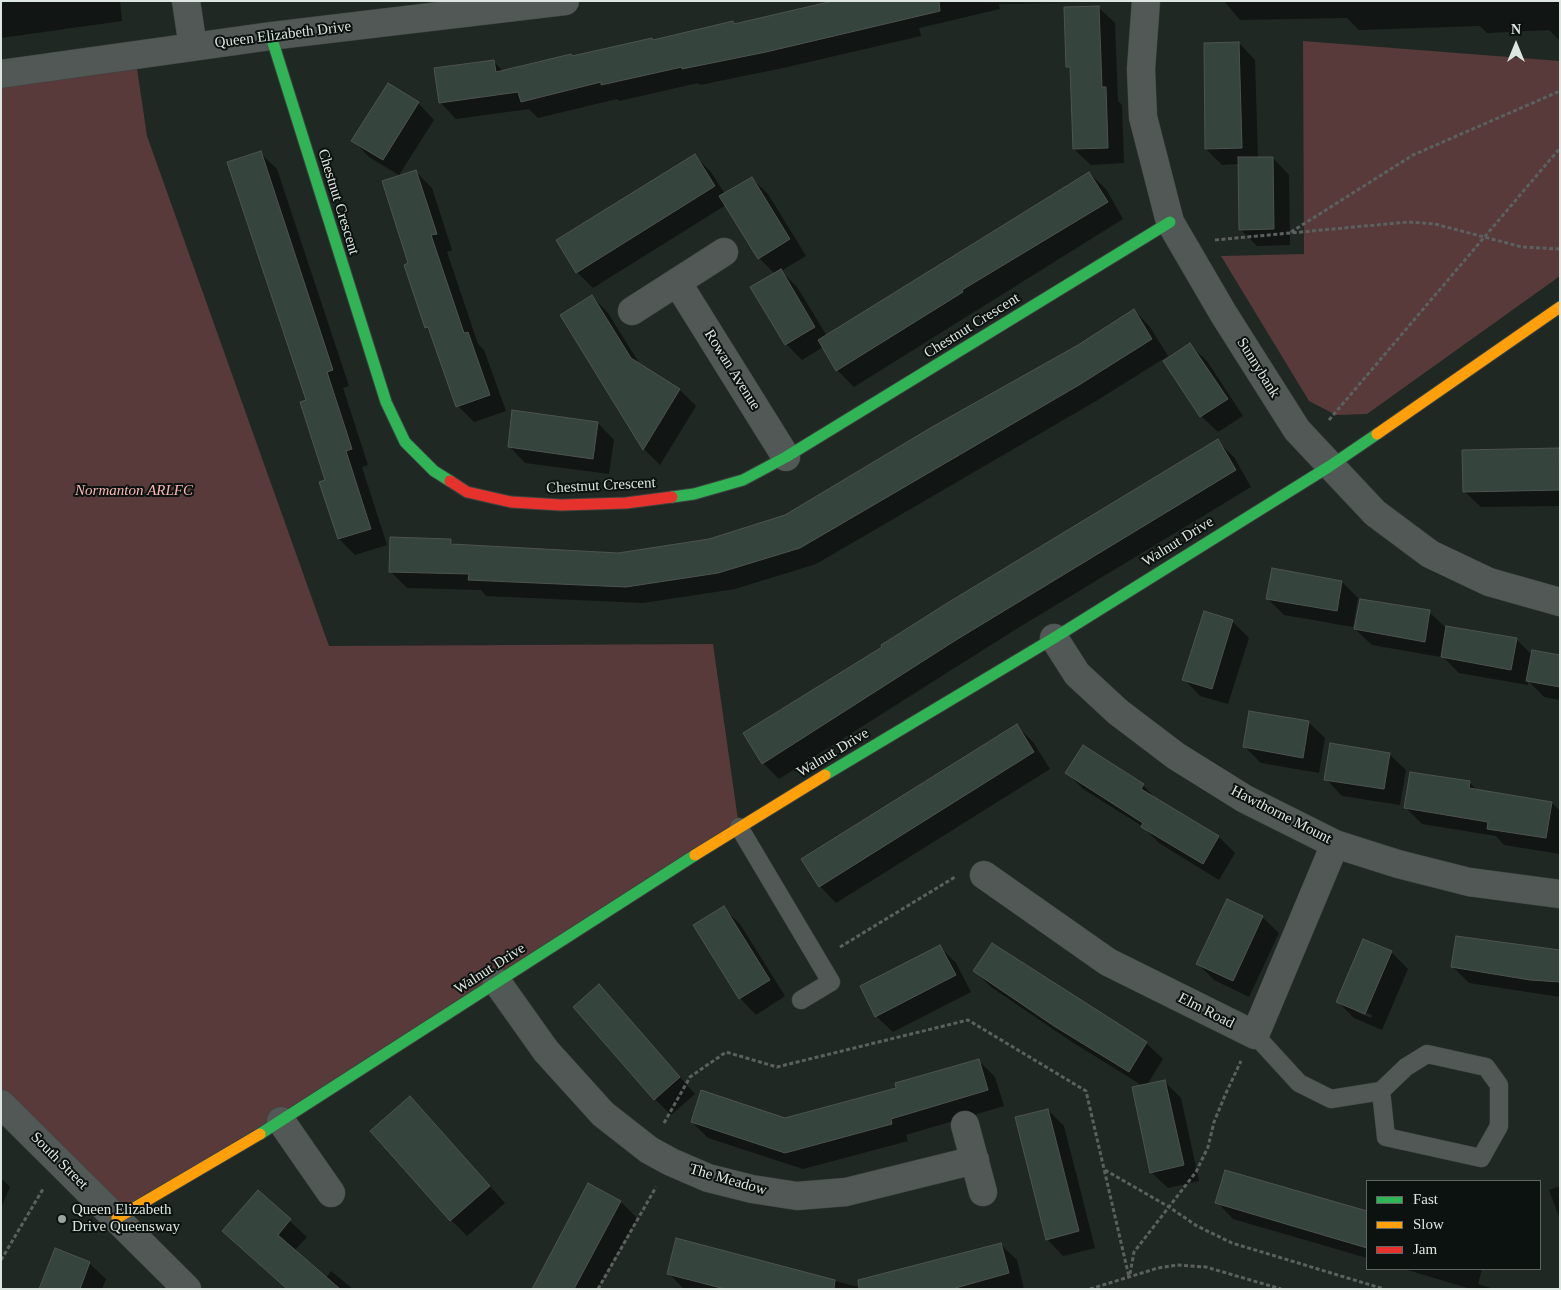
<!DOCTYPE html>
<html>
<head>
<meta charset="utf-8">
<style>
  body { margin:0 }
  #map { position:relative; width:1561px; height:1290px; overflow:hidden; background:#202824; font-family:"Times New Roman",serif }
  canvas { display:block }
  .frame { position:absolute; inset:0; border:2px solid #dde6e1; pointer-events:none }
  .legend { position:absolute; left:1366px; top:1180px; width:175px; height:90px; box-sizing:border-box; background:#0c120f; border:1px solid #606763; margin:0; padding:6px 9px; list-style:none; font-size:15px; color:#dde6e1 }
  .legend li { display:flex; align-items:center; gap:10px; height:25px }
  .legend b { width:25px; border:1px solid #606763 }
  .north { position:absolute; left:1491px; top:20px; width:50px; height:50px; -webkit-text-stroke:4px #0c120f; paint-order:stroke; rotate:0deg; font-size:14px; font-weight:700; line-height:20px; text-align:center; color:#dde6e1 }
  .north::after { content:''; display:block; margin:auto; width:18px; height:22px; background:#dde6e1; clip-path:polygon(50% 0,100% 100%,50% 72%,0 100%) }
</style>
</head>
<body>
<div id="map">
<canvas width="1561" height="1290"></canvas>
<div class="frame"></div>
<ul class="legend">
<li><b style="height:6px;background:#30b455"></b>Fast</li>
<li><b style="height:6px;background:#ff9f0a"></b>Slow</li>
<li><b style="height:6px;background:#e5322d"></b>Jam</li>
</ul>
<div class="north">N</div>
</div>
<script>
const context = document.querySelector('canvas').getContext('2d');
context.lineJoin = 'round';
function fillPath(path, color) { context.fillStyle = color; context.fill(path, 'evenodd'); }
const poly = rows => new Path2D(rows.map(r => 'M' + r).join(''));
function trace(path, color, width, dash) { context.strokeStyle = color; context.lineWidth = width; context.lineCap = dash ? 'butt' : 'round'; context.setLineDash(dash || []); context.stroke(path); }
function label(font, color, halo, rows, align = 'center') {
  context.font = font + ' "Times New Roman",serif'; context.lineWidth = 4; context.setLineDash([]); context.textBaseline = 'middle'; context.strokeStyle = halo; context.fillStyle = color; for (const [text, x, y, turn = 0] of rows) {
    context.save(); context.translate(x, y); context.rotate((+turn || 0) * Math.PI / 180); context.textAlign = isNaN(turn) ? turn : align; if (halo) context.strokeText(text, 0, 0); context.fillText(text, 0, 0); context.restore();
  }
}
fillPath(poly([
  [1303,41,1560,61,1560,276,1367,414,1336,415,1309,401,1221,256,1304,254],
  [135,55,147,136,329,646,713,644,739,827,117,1218,1,1104,1,74]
]), '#573a39');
fillPath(poly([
  [1,1,120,1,122,21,1,38],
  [839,1,1082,3,999,4,1000,9,919,28,921,36,783,68,700,85,698,83,619,101,617,99,538,118,529,109,456,119,440,102,494,62,503,71,654,41,733,23,735,25],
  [1224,1,1560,1,1560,41,1549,30,1487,33,1480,26,1359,30,1347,18,1240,20],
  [1098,7,1115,23,1118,101,1122,105,1124,163,1091,165,1074,149,1071,71,1068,67],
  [1239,43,1255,60,1258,158,1273,158,1289,175,1290,245,1257,246,1240,229,1240,164,1222,165,1206,149],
  [418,103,434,120,399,175,369,157,353,140],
  [260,153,277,169,349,386,343,388,368,465,362,467,387,545,355,555,339,539,308,401],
  [695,156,711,172,725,194,751,178,768,194,806,256,781,271,797,287,827,336,1089,173,1106,189,1123,219,854,387,837,370,823,347,802,360,786,344,775,274,759,258,726,205,593,288,577,272],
  [416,172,432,188,452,250,447,252,478,344,484,350,506,411,474,422,458,406,432,333,426,327,410,264],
  [592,296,608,313,641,366,680,390,696,406,660,465,644,449,562,315],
  [1134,310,1150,327,1168,356,1096,401,816,564,735,589,643,603,486,596,481,590,407,588,390,571,450,540,455,545,618,554,709,540,786,516,1078,346],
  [1190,345,1207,361,1243,416,1218,432,1201,416],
  [598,423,614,440,609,474,525,463,509,446],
  [1217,441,1234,457,1251,487,1013,631,779,779,763,763],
  [1559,449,1560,506,1481,507,1464,491],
  [1342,582,1358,598,1353,627,1284,615,1268,599],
  [1429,612,1447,629,1516,639,1532,655,1560,656,1560,700,1544,697,1528,681,1528,685,1459,673,1441,655,1441,657,1372,645,1355,629],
  [1232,621,1249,638,1228,704,1200,696,1184,679],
  [1308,722,1325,738,1319,773,1261,763,1245,747],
  [1017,726,1033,742,1050,769,836,903,820,886,803,860],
  [1389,754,1406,770,1400,805,1342,796,1326,779],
  [1067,773,1143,785,1159,802,1219,837,1235,853,1219,880,1159,843,1142,826,1083,789],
  [1469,782,1478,791,1552,803,1560,811,1560,854,1504,845,1496,836,1422,824,1406,808],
  [723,908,740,924,785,996,756,1015,740,998],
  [1262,917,1279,933,1249,997,1214,980,1198,964],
  [940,947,956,963,971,992,893,1032,876,1016],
  [1560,951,1560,997,1469,983,1452,966],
  [1391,952,1408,969,1382,1030,1354,1018,1337,1001],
  [1355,1009,1372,1015,1371,1018,1355,1011],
  [974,970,1146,1043,1163,1059,1147,1085,1165,1082,1181,1098,1199,1181,1168,1188,1151,1172,1143,1086,1072,1042,991,987],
  [599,986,695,1094,671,1115,655,1099],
  [978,1060,995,1077,1004,1106,906,1135,908,1141,803,1169,708,1138,692,1122,785,1119,898,1089],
  [410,1098,505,1203,467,1236,451,1220],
  [1048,1110,1064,1126,1095,1248,1063,1256,1047,1239],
  [1226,1172,1367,1212,1367,1258,1233,1219,1217,1202],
  [1,1178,10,1187,1,1208],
  [588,1185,621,1202,637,1218,597,1289,533,1289],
  [1560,1186,1560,1219,1549,1190],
  [258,1192,307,1237,294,1251,326,1278,331,1271,353,1289,286,1289,223,1231],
  [677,1240,866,1289,684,1289,668,1273],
  [1000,1244,1017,1260,1024,1289,883,1289],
  [89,1263,106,1279,102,1289,41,1289],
  [1404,1269,1482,1269,1478,1284,1494,1289,1471,1289]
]), '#0007');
const building = poly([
  [833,1,939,1,940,11,766,52,682,69,682,67,601,85,601,82,521,102,518,92,439,103,434,68,494,60,496,72,571,54,572,56,652,38,653,40,733,21,734,24,833,1],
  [1099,6,1102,87,1106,87,1108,148,1073,149,1070,67,1066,67,1064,7,1099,6],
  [1239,42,1242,148,1205,149,1204,43,1239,42],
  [388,83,419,102,383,160,351,141,388,83],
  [261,151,333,370,327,372,352,449,346,451,371,529,338,539,319,482,325,480,300,402,306,400,227,162,261,151],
  [695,154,715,186,576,273,556,240,695,154],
  [1238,157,1273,157,1274,229,1239,230,1238,157],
  [416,170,437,234,431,235,464,333,468,332,490,395,456,407,428,327,425,328,404,265,408,263,382,181,416,170],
  [1089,172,1108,202,962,290,963,292,836,371,818,340,1089,172],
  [752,177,790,239,758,259,719,196,752,177],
  [781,269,815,327,785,345,750,287,781,269],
  [592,295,631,358,680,389,643,450,560,315,592,295],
  [1134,309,1152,339,1079,385,800,548,718,573,626,587,468,580,469,574,389,572,390,537,451,539,451,544,618,553,709,539,785,515,932,427,1078,345,1134,309],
  [1190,343,1228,399,1200,417,1163,361,1190,343],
  [512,410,598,422,593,459,508,447,512,410],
  [1218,439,1236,470,956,640,762,764,743,733,882,647,881,645,949,602,1218,439],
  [1559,448,1560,490,1463,492,1462,450,1559,448],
  [1272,568,1342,581,1337,611,1266,599,1272,568],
  [1360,599,1430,610,1425,642,1354,629,1360,599],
  [1204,611,1233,620,1212,689,1182,680,1204,611],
  [1446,626,1517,638,1511,670,1441,657,1446,626],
  [1532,650,1560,655,1560,687,1526,681,1532,650],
  [1249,711,1309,721,1303,758,1243,747,1249,711],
  [1017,724,1034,752,819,887,801,859,1017,724],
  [1330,743,1390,753,1384,789,1324,780,1330,743],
  [1083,745,1144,784,1141,789,1219,836,1203,864,1141,827,1143,823,1065,773,1083,745],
  [1410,772,1470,781,1469,788,1552,802,1546,838,1487,829,1488,822,1404,808,1410,772],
  [1227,899,1263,916,1233,981,1196,964,1227,899],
  [724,906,770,980,739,999,693,925,724,906],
  [1456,936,1560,950,1560,982,1530,980,1451,967,1456,936],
  [1363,939,1392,951,1365,1014,1336,1002,1363,939],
  [992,943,1147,1042,1129,1072,1054,1026,973,971,992,943],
  [940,945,956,975,875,1017,860,986,940,945],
  [599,984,680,1077,654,1100,573,1007,599,984],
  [979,1059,988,1090,891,1119,892,1124,785,1153,691,1122,701,1090,785,1118,896,1088,895,1083,979,1059],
  [1165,1080,1184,1165,1150,1173,1132,1087,1165,1080],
  [410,1096,490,1186,450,1221,370,1131,410,1096],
  [1048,1109,1079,1231,1046,1240,1015,1117,1048,1109],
  [1225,1170,1367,1211,1367,1248,1215,1203,1225,1170],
  [588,1183,621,1201,574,1289,532,1289,588,1183],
  [258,1190,291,1219,278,1235,340,1289,287,1289,222,1231,258,1190],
  [676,1238,835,1280,834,1289,725,1289,667,1274,676,1238],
  [1001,1243,1009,1273,952,1289,859,1289,858,1280,1001,1243],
  [55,1248,90,1262,80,1289,39,1289,55,1248]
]);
fillPath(building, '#36443e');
trace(building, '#4d5350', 1);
const lane = poly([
  [739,827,831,982,801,1000],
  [1255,1035,1299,1083,1331,1099,1381,1091,1406,1067,1427,1054,1486,1067,1499,1085,1499,1126,1481,1158,1386,1137,1381,1091]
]);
const street = poly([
  [186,1,193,47],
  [1146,1,1141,69,1143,117,1170,222,1223,313,1297,430,1375,513,1430,554,1489,582,1560,602],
  [1,74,271,36,565,1],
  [677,282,786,457],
  [632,311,724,252],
  [1054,638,1077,674,1118,712,1176,756,1245,799,1335,844,1398,864,1469,882,1560,894],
  [984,875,1108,962,1255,1035,1335,844],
  [497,982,546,1051,603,1114,649,1150,671,1162,708,1178,752,1189,797,1196,846,1192,975,1160],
  [1,1104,187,1289],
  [281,1121,331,1193],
  [965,1125,983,1192]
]);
const fast = poly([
  [271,36,386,402,405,442,434,471,450,481],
  [672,497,694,494,743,480,786,457,1170,222],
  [825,775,1054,638,1330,466,1377,434],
  [260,1134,695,855]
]);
const slow = poly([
  [1377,434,1560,307],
  [695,855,825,775],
  [117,1218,260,1134]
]);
const jam = poly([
  [450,481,467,492,511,502,561,505,626,503,672,497]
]);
trace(lane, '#3c433f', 19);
trace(street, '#3c433f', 29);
trace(fast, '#3c433f', 13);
trace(slow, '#3c433f', 13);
trace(jam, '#3c433f', 13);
trace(poly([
  [1291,232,1413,155,1560,91],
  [1215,240,1408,222,1435,224,1522,247,1560,249],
  [1329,420,1560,148],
  [840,947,955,877],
  [664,1123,690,1077,726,1052,777,1067,968,1020,1086,1091,1129,1277],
  [1105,1170,1169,1207,1197,1226,1232,1243,1384,1289],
  [1,1260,43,1189],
  [1130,1274,1134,1252,1196,1172,1208,1147,1214,1122,1226,1093,1241,1061],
  [598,1289,656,1187],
  [1090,1289,1158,1268,1177,1265,1206,1267,1281,1289]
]), '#5c615f', 3, [4, 2.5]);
trace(lane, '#525855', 18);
trace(street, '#525855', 28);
trace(fast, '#30b455', 11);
trace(slow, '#ff9f0a', 11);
trace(jam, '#e5322d', 11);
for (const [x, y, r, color] of [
  [62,1219,5,"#9ba49f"]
]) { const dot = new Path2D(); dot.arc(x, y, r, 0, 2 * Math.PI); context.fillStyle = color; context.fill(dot); trace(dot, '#0c120f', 2); }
label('15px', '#dde6e1', '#0c120f', [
  ["Queen Elizabeth Drive",283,35,-7],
  ["Chestnut Crescent",338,202,73],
  ["Chestnut Crescent",972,326,-32],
  ["Sunnybank",1258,368,58],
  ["Rowan Avenue",732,370,58],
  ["Chestnut Crescent",601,486,-3],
  ["Walnut Drive",1178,542,-32],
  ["Walnut Drive",833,753,-31],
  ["Hawthorne Mount",1281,815,27],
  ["Walnut Drive",490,969,-33],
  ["Elm Road",1206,1011,27],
  ["South Street",59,1161,45],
  ["The Meadow",728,1180,16]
]);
label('italic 15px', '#fab7b6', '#0c120f', [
  ["Normanton ARLFC",134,491]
]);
label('15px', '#dde6e1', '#0c120f', [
  ["Queen Elizabeth",72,1210],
  ["Drive Queensway",72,1227]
], 'left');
</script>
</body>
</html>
